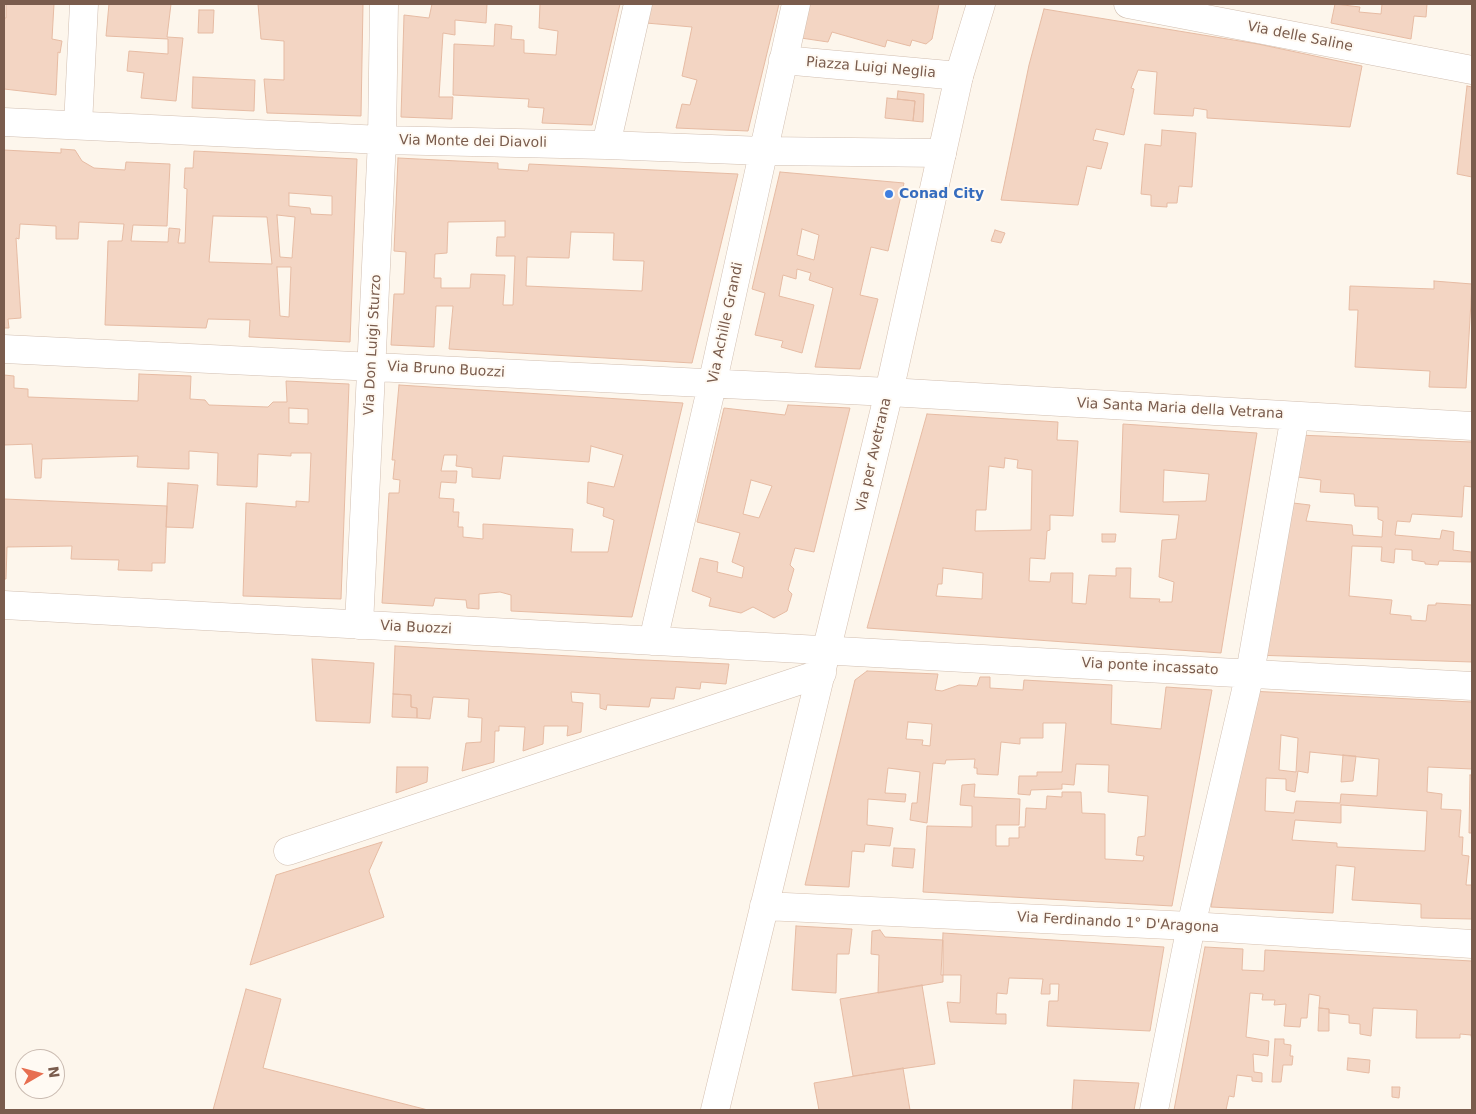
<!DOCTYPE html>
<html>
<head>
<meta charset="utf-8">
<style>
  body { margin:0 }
  #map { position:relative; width:1476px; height:1114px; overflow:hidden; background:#fdf6ec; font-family:"DejaVu Sans",sans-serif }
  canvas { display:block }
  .frame { position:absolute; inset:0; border:5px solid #7a5c4d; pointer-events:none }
  .north { position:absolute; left:15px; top:1049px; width:50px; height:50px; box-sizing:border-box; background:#fffaf3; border:1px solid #cabbb1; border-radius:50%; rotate:82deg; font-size:14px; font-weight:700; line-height:20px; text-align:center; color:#7a5c4d }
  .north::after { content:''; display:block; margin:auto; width:18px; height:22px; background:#e76f51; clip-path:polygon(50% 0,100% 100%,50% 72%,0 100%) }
</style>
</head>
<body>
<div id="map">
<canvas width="1476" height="1114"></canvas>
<div class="frame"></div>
<div class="north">N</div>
</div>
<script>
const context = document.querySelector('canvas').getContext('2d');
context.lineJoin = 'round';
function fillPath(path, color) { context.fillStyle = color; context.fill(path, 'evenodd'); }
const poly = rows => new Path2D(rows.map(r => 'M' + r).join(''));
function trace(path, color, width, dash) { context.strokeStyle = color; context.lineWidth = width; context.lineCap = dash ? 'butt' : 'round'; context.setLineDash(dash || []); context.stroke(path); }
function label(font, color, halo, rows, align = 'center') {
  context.font = font + ' "DejaVu Sans",sans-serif'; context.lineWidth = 4; context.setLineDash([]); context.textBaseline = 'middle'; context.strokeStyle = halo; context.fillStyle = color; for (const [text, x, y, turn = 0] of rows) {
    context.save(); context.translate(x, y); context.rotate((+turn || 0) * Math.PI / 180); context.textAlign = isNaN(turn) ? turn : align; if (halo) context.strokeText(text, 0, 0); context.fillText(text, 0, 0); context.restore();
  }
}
const building = poly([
  [6,4,54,4,52,39,62,41,60,53,58,52,56,95,4,89,4,18,6,18,6,4],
  [109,4,171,4,167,37,183,38,176,101,141,98,144,73,127,71,129,51,168,54,168,39,106,36,109,4],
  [258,4,363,4,361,116,267,113,264,79,284,80,284,41,261,39,258,4],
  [432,4,487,4,486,23,455,20,455,35,443,33,439,97,453,97,452,119,401,117,404,15,429,18,432,4],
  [540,4,620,4,592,125,542,123,544,108,528,107,529,99,453,95,454,44,494,46,495,24,512,26,511,39,524,40,524,53,556,55,558,31,539,28,540,4],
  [651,4,779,4,748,131,676,128,682,104,690,105,697,80,682,76,692,27,646,23,651,4],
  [809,4,939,4,932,39,926,44,912,40,910,46,887,40,885,47,832,32,828,42,801,38,809,4],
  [1335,4,1360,7,1359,12,1381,14,1382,4,1431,4,1427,4,1426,17,1414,16,1411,39,1331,23,1335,4],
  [1044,9,1258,44,1362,66,1350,127,1207,118,1207,110,1194,108,1193,116,1154,114,1157,72,1138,70,1131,88,1134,89,1124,135,1096,129,1093,140,1108,143,1101,169,1087,166,1078,205,1001,200,1029,65,1044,9],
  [199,10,214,10,213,33,198,33,199,10],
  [193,77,255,80,254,111,192,108,193,77],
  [1467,86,1472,87,1472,177,1457,174,1467,86],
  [898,91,924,94,923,122,913,121,915,101,897,99,898,91],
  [887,98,915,101,913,121,885,118,887,98],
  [1162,130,1196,133,1192,187,1179,186,1177,203,1167,203,1167,207,1151,206,1151,195,1141,194,1145,144,1161,146,1162,130],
  [61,149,75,150,82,161,94,168,125,170,126,162,170,164,167,226,133,225,131,241,168,242,169,228,180,229,178,243,185,243,187,189,184,188,185,168,193,168,194,151,357,159,350,342,249,337,250,320,208,319,206,328,105,325,108,241,122,241,124,224,79,222,78,239,56,239,56,226,20,224,19,239,16,238,21,318,8,319,9,328,4,328,4,150,61,153,61,149],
  [289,193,332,196,332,215,311,214,310,208,289,206,289,193],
  [277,215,295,217,292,258,280,257,277,215],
  [213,216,267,217,272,264,209,262,213,216],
  [277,267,291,267,289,317,280,316,277,267],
  [398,158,498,163,498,169,528,171,529,164,738,174,692,363,449,349,453,306,436,306,434,347,391,345,394,294,404,294,406,252,394,251,398,158],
  [505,221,505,237,497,237,496,256,515,256,513,305,503,305,505,275,471,274,470,288,441,288,441,278,434,278,435,254,447,253,448,222,505,221],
  [571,232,614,233,613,260,644,261,642,291,526,286,527,257,569,258,571,232],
  [780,172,904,183,888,251,871,247,860,295,878,299,860,369,815,367,833,288,809,280,811,273,797,269,796,279,783,275,779,296,814,305,802,353,781,347,783,341,755,335,765,293,752,289,780,172],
  [802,229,819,235,814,260,797,255,802,229],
  [995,230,1005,233,1001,243,991,241,995,230],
  [1434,281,1472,284,1466,388,1429,387,1430,371,1355,367,1358,310,1349,310,1350,286,1434,289,1434,281],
  [139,374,191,376,190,399,205,400,209,405,268,407,273,402,287,402,286,381,349,384,341,599,243,596,246,503,296,507,296,501,309,502,311,453,291,453,291,456,258,454,257,487,217,485,218,453,189,451,189,469,137,467,138,456,42,459,41,478,35,478,32,444,4,445,4,375,14,376,14,388,28,389,28,397,138,401,139,374],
  [289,408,308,409,308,424,289,423,289,408],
  [399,385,683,403,632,617,511,611,511,595,500,592,479,594,479,609,467,608,466,600,435,598,433,606,382,603,389,493,399,493,400,480,393,479,395,460,392,460,399,385],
  [591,446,623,455,614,487,588,482,587,503,604,508,603,516,614,520,608,552,571,552,573,529,483,524,483,539,463,537,463,527,458,527,459,512,453,512,454,499,439,498,441,482,456,483,457,471,441,471,444,455,457,455,456,466,472,468,472,477,500,479,503,456,589,462,591,446],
  [788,405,850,408,814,552,795,548,790,565,794,569,788,590,792,594,787,611,774,618,753,607,741,613,709,606,711,598,692,591,700,558,718,562,717,572,742,578,744,567,732,562,740,533,697,522,724,408,785,415,788,405],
  [751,480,772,486,759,518,743,514,751,480],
  [927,414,1058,422,1057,440,1078,441,1073,516,1050,515,1050,530,1047,531,1045,559,1030,558,1029,581,1050,582,1051,573,1073,573,1072,603,1086,604,1089,575,1116,576,1116,568,1131,568,1130,598,1160,599,1159,602,1172,602,1174,582,1159,577,1162,540,1176,539,1179,515,1120,512,1123,424,1257,433,1221,653,867,628,927,414],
  [1005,458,1018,460,1017,468,1032,470,1031,530,975,531,976,510,986,510,989,466,1004,468,1005,458],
  [1164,470,1209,474,1206,501,1163,502,1164,470],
  [943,568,983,573,982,599,936,596,938,584,942,584,943,568],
  [1297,435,1472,442,1472,487,1464,486,1462,517,1412,514,1410,522,1397,521,1395,535,1440,539,1442,530,1454,532,1453,550,1471,552,1471,562,1439,561,1438,565,1425,564,1425,562,1412,560,1412,550,1395,549,1394,563,1381,561,1382,547,1352,546,1349,596,1392,600,1390,614,1411,616,1411,620,1426,621,1428,605,1436,605,1436,603,1472,605,1472,662,1253,655,1293,503,1310,505,1306,521,1352,525,1353,535,1382,537,1383,521,1378,519,1378,507,1355,506,1354,494,1320,492,1321,480,1289,476,1297,435],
  [168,483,198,485,193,528,166,527,168,483],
  [4,499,167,506,165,563,152,563,152,571,118,570,119,560,71,559,72,546,7,547,6,579,4,579,4,499],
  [1102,534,1116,534,1115,542,1102,542,1102,534],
  [395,646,623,659,729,664,726,684,701,682,700,689,676,687,674,699,651,698,649,707,607,705,606,710,600,708,600,694,571,692,572,702,583,703,581,732,567,736,568,726,544,726,543,744,523,751,525,727,499,726,499,731,495,731,494,762,462,771,466,743,481,742,482,718,468,717,469,699,433,697,430,719,417,718,417,708,411,707,411,695,393,694,395,646],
  [312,659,374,663,370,723,316,721,312,659],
  [867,671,938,674,935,690,942,691,959,685,977,686,980,677,990,677,990,688,1023,690,1024,680,1112,685,1111,724,1161,729,1166,687,1212,690,1172,906,923,892,927,826,972,827,972,806,960,805,962,785,975,784,974,797,1020,799,1019,825,996,825,996,846,1009,846,1009,838,1019,838,1019,827,1025,827,1026,808,1046,809,1047,796,1062,797,1062,792,1081,792,1082,813,1105,814,1105,859,1143,861,1144,856,1136,855,1138,837,1145,836,1148,796,1108,792,1109,765,1076,764,1074,785,1062,784,1062,789,1031,790,1030,795,1018,794,1019,776,1037,776,1037,772,1062,772,1066,723,1043,723,1043,738,1020,738,1020,744,1001,742,998,775,977,774,977,768,974,768,975,759,946,760,945,764,933,763,927,823,910,820,912,803,917,803,920,772,888,768,885,793,906,794,905,802,868,799,867,825,893,828,890,846,865,844,864,852,852,851,849,887,805,885,855,680,867,671],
  [908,722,932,724,930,746,922,745,923,740,906,739,908,722],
  [1249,691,1472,702,1472,769,1428,767,1427,792,1442,794,1441,809,1461,810,1459,837,1463,837,1462,855,1469,856,1466,885,1472,885,1472,919,1421,918,1421,904,1352,900,1355,867,1336,865,1333,913,1211,907,1249,691],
  [1281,735,1298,738,1296,772,1279,770,1281,735],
  [1310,752,1379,759,1377,796,1341,794,1340,803,1296,801,1294,813,1265,811,1266,778,1286,779,1286,790,1295,792,1298,771,1308,773,1310,752],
  [1341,805,1427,811,1425,851,1337,847,1337,843,1292,840,1295,820,1341,823,1341,805],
  [393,694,411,695,411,707,417,708,417,718,392,717,393,694],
  [1343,755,1356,756,1353,781,1341,782,1343,755],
  [397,767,428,767,427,782,396,793,397,767],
  [1470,775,1472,775,1472,833,1469,833,1470,775],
  [382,842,369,871,384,917,250,965,276,875,382,842],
  [894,848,915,849,913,868,892,866,894,848],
  [796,926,852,929,849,954,837,954,836,993,792,990,796,926],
  [880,930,885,937,943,940,943,982,878,993,879,955,871,954,872,931,880,930],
  [943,933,1164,947,1150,1031,1047,1026,1049,1001,1058,1001,1059,984,1050,984,1050,994,1041,994,1043,979,1009,978,1007,994,997,993,996,1014,1006,1014,1006,1024,950,1022,947,1002,960,1003,961,975,941,975,943,933],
  [1205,947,1243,949,1242,970,1264,971,1265,950,1472,961,1472,1041,1471,1035,1460,1034,1460,1038,1416,1038,1417,1010,1373,1008,1371,1036,1360,1034,1360,1024,1349,1023,1349,1015,1329,1013,1329,1009,1319,1008,1320,996,1309,994,1307,1018,1301,1018,1300,1027,1284,1026,1286,1004,1274,1005,1275,1000,1262,1000,1263,994,1250,993,1246,1037,1269,1041,1268,1056,1253,1054,1254,1072,1262,1073,1262,1082,1252,1081,1252,1077,1237,1075,1234,1097,1229,1096,1226,1110,1174,1110,1205,947],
  [922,985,935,1064,853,1076,840,999,922,985],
  [246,989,281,999,263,1068,428,1110,213,1110,246,989],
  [1319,1008,1329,1009,1329,1031,1318,1031,1319,1008],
  [1275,1039,1284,1039,1284,1044,1291,1045,1290,1056,1293,1056,1292,1065,1283,1065,1281,1082,1272,1082,1275,1039],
  [1348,1058,1370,1060,1369,1073,1347,1070,1348,1058],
  [903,1068,910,1110,819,1110,814,1083,903,1068],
  [1074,1080,1139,1083,1134,1110,1072,1110,1074,1080],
  [1392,1087,1400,1087,1399,1098,1392,1097,1392,1087]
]);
fillPath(building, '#f3d5c3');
trace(building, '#e6bba3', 1);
const street = poly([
  [1128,4,1472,70],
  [783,60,959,76],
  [4,122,382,140,606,145,764,151,942,153],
  [78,125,84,4],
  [606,145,638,4],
  [4,349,889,392,1472,426],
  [4,605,1472,686],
  [359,625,382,140,384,4],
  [653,641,712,385,796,4],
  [288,851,822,673],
  [1154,1110,1191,926,1250,673,1295,416]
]);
const secondary = poly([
  [764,906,1191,926,1472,944],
  [715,1110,889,392,959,76,981,4]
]);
trace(street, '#d1beb0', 29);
trace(secondary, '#d6c0b0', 29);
trace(street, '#fff', 28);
trace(secondary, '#fff', 28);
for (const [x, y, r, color] of [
  [889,194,5,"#3f7fe0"]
]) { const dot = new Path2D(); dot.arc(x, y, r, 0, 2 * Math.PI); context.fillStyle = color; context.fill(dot); trace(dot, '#fffaf3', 2); }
label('14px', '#7a5c4d', '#fffaf3', [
  ["Via delle Saline",1300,37,11],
  ["Piazza Luigi Neglia",871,68,5],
  ["Via Monte dei Diavoli",473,142,1],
  ["Via Achille Grandi",726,323,-78],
  ["Via Don Luigi Sturzo",373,345,-87],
  ["Via Bruno Buozzi",446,370,3],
  ["Via Santa Maria della Vetrana",1180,409,3],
  ["Via per Avetrana",874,455,-77],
  ["Via Buozzi",416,628,3],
  ["Via ponte incassato",1150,667,3],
  ["Via Ferdinando 1° D'Aragona",1118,923,3]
]);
label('bold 14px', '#366cbe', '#fffaf3', [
  ["Conad City",899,194]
], 'left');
</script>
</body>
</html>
